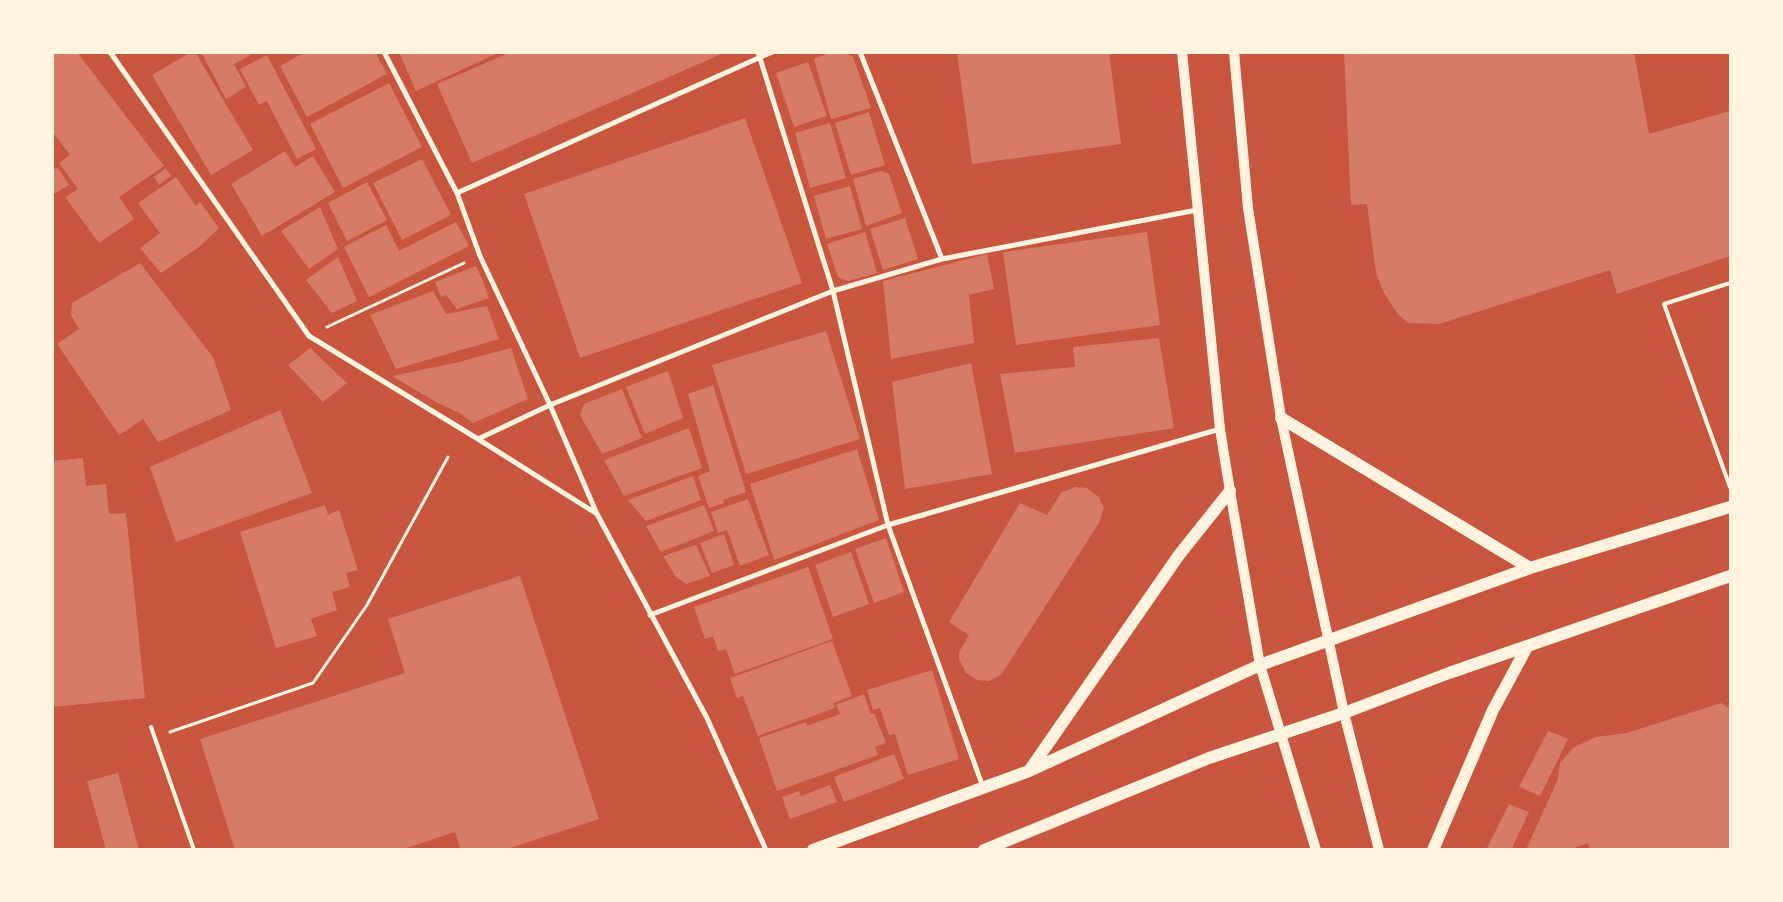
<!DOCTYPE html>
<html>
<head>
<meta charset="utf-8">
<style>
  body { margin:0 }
  #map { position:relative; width:1783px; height:902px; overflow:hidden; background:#c8553d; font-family:Poppins,sans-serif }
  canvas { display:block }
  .frame { position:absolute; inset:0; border:54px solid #fff3e0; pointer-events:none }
</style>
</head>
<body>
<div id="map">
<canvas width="1783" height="902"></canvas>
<div class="frame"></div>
</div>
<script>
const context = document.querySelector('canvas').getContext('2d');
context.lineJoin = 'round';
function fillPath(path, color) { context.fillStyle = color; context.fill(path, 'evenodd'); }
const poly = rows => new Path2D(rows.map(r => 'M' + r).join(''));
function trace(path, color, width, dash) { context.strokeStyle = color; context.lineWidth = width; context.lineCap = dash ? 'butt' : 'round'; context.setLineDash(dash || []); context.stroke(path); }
fillPath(poly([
  [52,52,77,52,164,166,119,197,134,219,99,243,65,197,78,189,59,163,70,155,52,131],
  [191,52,195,52,253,150,211,175,152,75],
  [201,52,256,52,234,64,246,87,226,99],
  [305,52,375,52,387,74,307,117,280,66],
  [399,52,500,52,416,91],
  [511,52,726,52,472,163,437,84],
  [832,52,844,52,853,57,871,108,831,119,814,59],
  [957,52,1109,52,1121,144,972,164],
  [1344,52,1634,52,1649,134,1730,111,1730,256,1617,294,1610,270,1439,324,1408,323,1397,313,1384,293,1376,273,1367,204,1351,205],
  [267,55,316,149,297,159,267,101,259,105,240,69],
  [808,62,827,116,794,127,776,73],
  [389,83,422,147,343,188,310,124],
  [869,112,885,165,851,175,835,123],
  [745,118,802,283,580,358,524,194],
  [830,123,846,178,810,188,795,133],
  [285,151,295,167,313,156,335,192,262,236,231,184],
  [422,159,451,215,402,240,373,183],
  [52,164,55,169,58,168,69,185,52,195],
  [166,168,171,176,159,185,154,177],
  [881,171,889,174,902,213,866,226,853,179],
  [176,177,196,206,200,202,219,228,199,247,161,273,140,248,160,233,138,203],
  [367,182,387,220,347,241,328,203],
  [850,186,862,229,826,239,814,196],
  [320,207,338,249,309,269,281,231],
  [905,218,918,259,883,270,870,229],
  [456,222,469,246,369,297,344,247,386,225,399,251],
  [865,232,877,273,848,281,838,277,827,244],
  [1147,232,1160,325,1016,345,1003,252],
  [987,254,994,289,969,295,974,343,891,359,883,281],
  [338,257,357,301,332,313,306,280],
  [140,263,213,357,231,410,158,442,143,419,119,435,57,344,79,329,71,315,72,303],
  [476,266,483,281,489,298,457,309,446,295,441,297,435,282],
  [433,291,446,314,487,306,499,339,396,369,370,315],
  [826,331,860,439,746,474,712,365],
  [1159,338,1174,428,1015,453,1000,374,1075,367,1073,347],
  [310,348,347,383,323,402,288,365],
  [511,348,528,399,473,423,461,414,436,402,392,376,455,363],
  [971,363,992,474,905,489,892,382],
  [668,371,683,418,645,434,626,387],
  [713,385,746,492,723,500,724,503,709,508,698,476,710,471,688,394],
  [622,389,642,438,602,454,580,415,584,404],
  [280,410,312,493,176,542,150,467],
  [689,428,702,468,624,496,604,460],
  [857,449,879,520,774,560,750,484],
  [83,458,86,486,106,484,109,514,126,513,145,698,52,707,52,461],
  [693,476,701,500,646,521,628,500],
  [1075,487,1087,488,1099,497,1104,508,1099,523,1001,675,989,681,977,680,966,673,959,659,959,652,969,635,949,622,1020,503,1047,515,1062,492],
  [748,499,769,555,740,566,727,530,718,533,711,512],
  [325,505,328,515,339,510,358,570,346,573,350,587,332,592,337,610,311,619,317,636,276,648,240,532],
  [704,505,714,531,661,552,646,526],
  [724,534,734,565,712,573,700,543],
  [886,538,904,592,874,603,855,549],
  [696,545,710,576,686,584,676,577,663,556],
  [851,552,869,604,833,617,815,565],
  [808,567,833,639,735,674,726,649,718,651,713,636,705,639,694,607],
  [520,576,599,819,504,850,461,850,455,832,401,850,235,850,200,739,405,673,388,619],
  [832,641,852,696,833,703,835,708,758,736,743,696,737,698,730,678],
  [932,670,959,759,908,775,895,734,889,735,880,708,873,710,867,690],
  [864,694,871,714,874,713,886,743,875,747,878,755,777,791,759,738,806,722,807,726,840,714,836,705],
  [1721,703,1730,709,1730,850,1590,850,1588,843,1568,850,1526,850,1558,779,1560,763,1573,748,1596,737,1627,733],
  [1548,731,1568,739,1540,796,1519,787],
  [894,754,904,779,844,802,834,777],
  [118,773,139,850,106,850,87,781],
  [830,785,837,802,790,819,782,797,799,791,801,796],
  [1509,804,1529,812,1511,850,1486,850]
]), '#d67c66');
trace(poly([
  [327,327,464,263],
  [170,732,313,683,367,605,448,457]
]), '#fff3e0', 3);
trace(poly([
  [1730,283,1664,304,1730,487],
  [151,727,194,850]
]), '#fff3e0', 4);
trace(poly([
  [110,52,309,336,478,439,597,514,707,718,766,850],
  [384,52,457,193,480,256,550,405,597,514],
  [758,52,833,291,888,525,983,787],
  [860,52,942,259],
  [457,193,772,52],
  [478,439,550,405,833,291,942,259,1197,210],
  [650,615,888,525,1220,429]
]), '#fff3e0', 5);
trace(poly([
  [1182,52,1220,429,1230,491,1260,665,1316,850],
  [1234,52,1248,208,1281,418,1344,713,1379,850]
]), '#fff3e0', 10);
trace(poly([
  [1281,418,1530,568],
  [1029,771,1179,555,1230,491],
  [813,850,1029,771,1260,665,1530,568,1730,507],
  [984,850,1209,758,1344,713,1449,673,1730,576],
  [1433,850,1493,710,1527,647]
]), '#fff3e0', 12);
</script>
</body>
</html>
